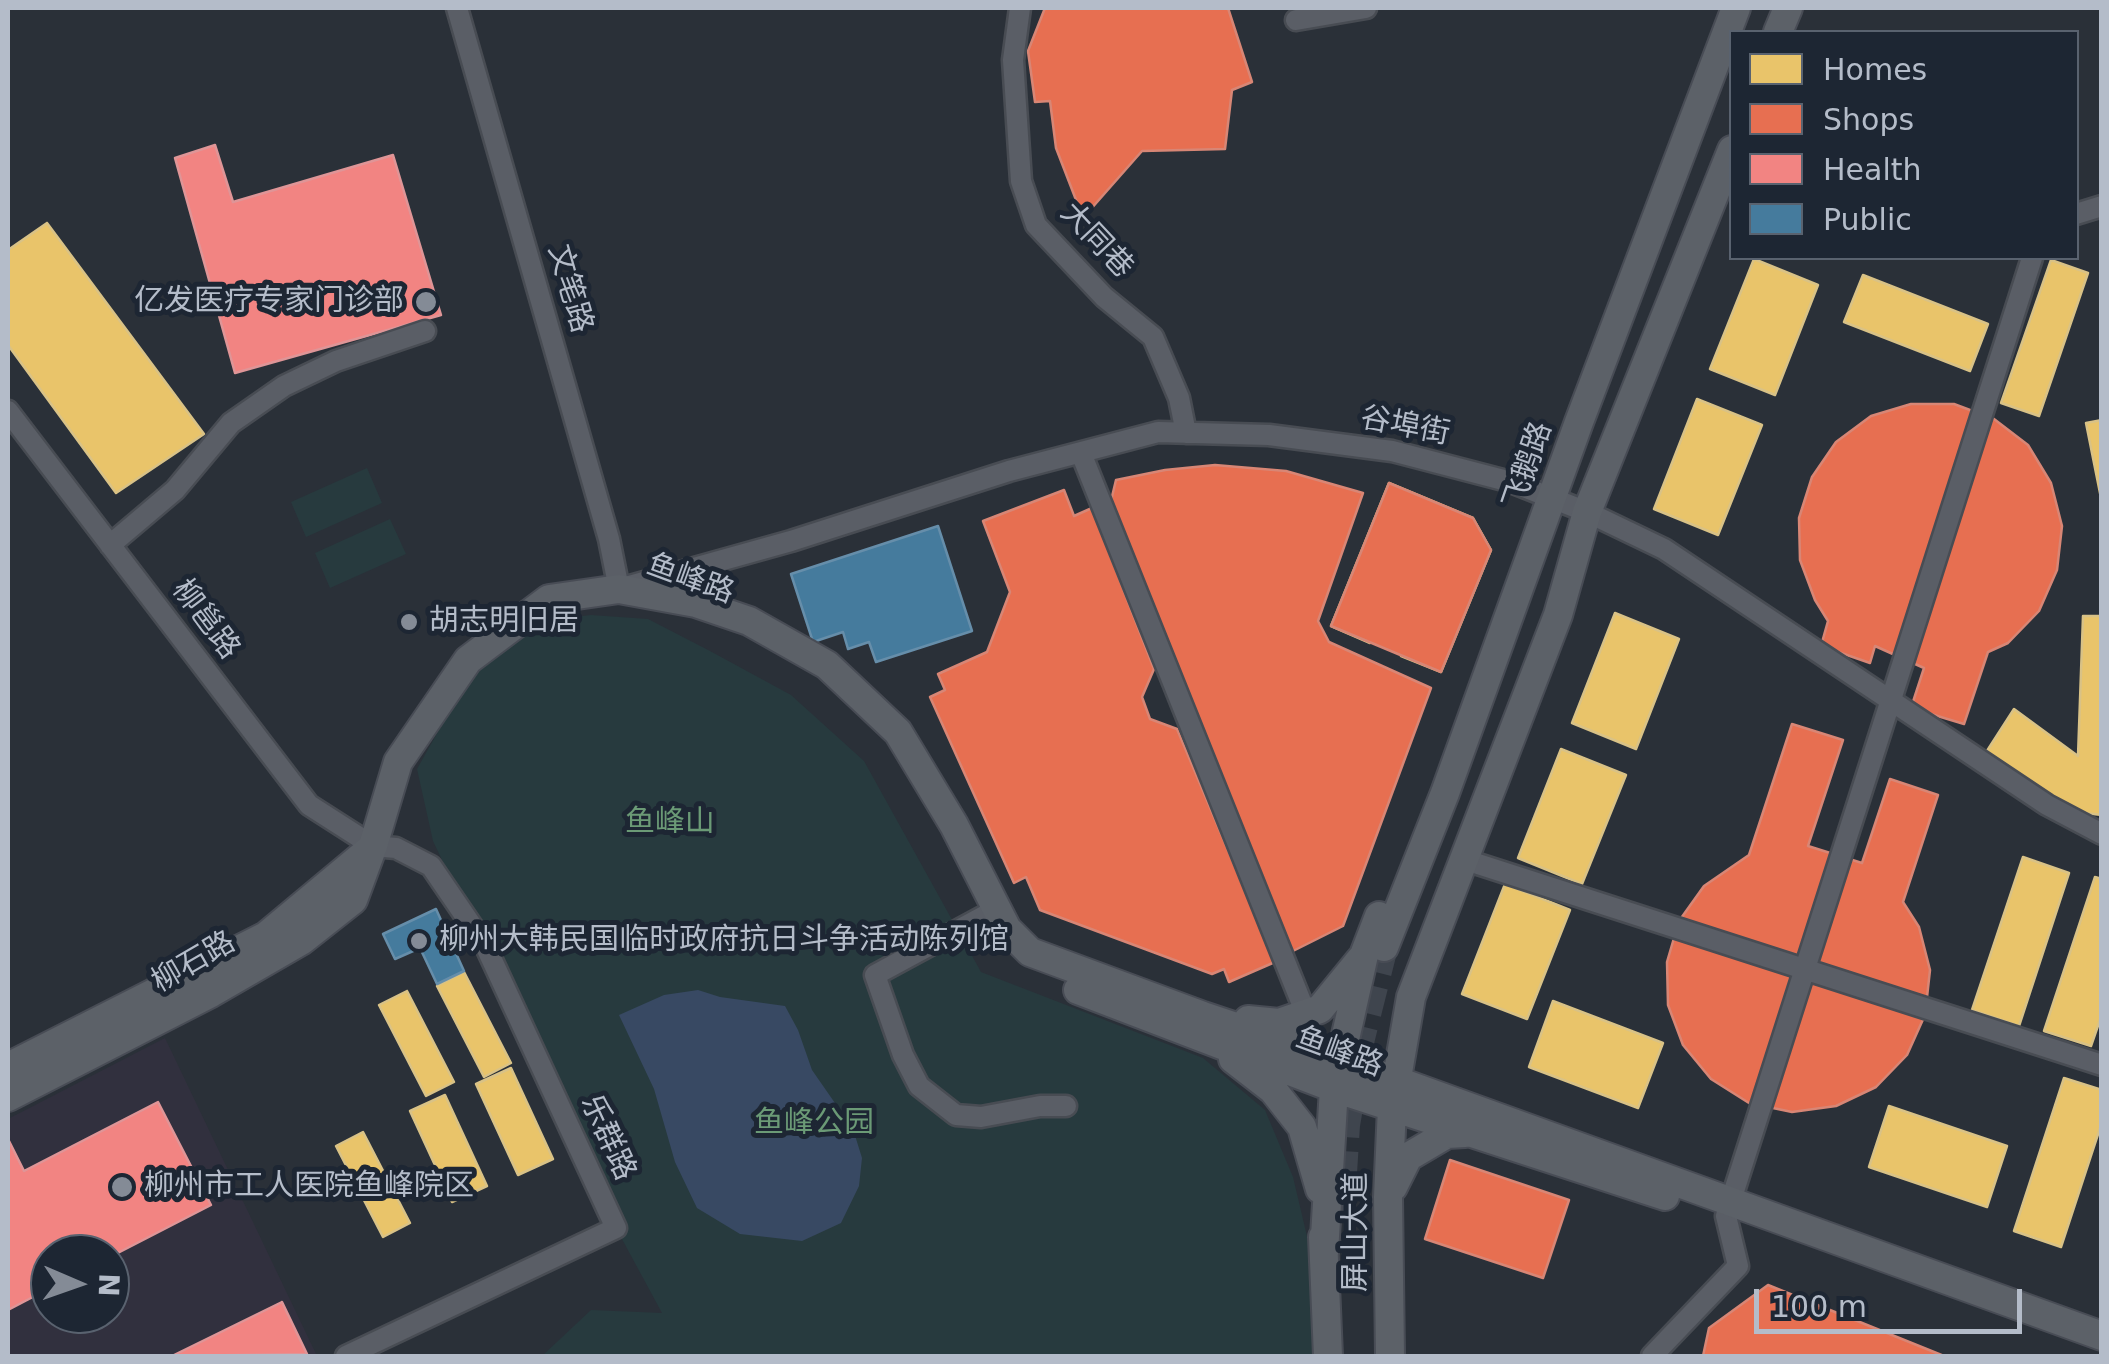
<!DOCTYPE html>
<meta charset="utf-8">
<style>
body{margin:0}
#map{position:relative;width:2109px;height:1364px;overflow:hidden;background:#2a3038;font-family:"DejaVu Sans",sans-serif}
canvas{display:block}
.frame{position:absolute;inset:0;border:10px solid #b4bcc9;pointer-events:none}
.legend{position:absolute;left:1729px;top:30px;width:350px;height:230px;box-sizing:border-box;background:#1d2633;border:2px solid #59626f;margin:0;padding:12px 18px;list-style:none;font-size:30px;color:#b4bcc9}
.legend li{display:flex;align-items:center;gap:20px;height:50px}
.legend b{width:50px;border:2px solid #59626f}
.north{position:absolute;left:30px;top:1234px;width:100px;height:100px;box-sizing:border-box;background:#1d2633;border:2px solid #59626f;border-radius:50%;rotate:92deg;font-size:28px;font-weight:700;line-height:40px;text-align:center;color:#b4bcc9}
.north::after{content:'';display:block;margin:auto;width:35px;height:45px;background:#848b96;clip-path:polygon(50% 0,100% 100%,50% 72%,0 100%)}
.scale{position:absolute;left:1754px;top:1289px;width:268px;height:45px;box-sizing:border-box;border:5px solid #b4bcc9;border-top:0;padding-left:12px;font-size:30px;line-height:35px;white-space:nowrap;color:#b4bcc9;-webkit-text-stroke:8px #1d2633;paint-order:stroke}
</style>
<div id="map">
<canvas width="2109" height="1364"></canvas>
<div class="frame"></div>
<ul class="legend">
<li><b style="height:28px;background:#e9c46a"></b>Homes</li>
<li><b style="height:28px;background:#e76f51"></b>Shops</li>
<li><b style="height:28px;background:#f28482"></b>Health</li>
<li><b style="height:28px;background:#457b9d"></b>Public</li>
</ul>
<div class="north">N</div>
<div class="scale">100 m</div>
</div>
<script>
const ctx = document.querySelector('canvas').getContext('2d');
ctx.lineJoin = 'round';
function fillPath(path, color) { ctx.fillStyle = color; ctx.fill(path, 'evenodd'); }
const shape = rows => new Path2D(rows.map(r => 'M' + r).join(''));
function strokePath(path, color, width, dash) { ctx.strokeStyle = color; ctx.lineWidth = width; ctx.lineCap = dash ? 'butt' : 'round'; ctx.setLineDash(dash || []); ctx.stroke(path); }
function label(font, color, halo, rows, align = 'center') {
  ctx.font = font + ' "DejaVu Sans","Noto Sans SC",sans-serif'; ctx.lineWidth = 10; ctx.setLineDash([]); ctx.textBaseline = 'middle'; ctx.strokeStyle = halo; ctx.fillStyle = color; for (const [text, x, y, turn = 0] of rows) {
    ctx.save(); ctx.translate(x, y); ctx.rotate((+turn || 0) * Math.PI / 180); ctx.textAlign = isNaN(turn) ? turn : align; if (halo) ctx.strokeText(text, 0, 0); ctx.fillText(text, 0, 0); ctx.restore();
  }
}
fillPath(shape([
 [165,1038,317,1356,8,1356,8,1119],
 [50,1254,110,1254,110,1314,50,1314]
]), '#31303e');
fillPath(shape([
 [367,468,382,503,306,537,291,502],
 [390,519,406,554,330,588,315,553],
 [591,615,648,619,710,651,791,695,864,761,981,972,1203,1058,1265,1110,1293,1177,1310,1249,1313,1356,542,1356,591,1310,662,1313,616,1228,433,841,417,769,473,669,542,621]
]), '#273a3e');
fillPath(shape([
 [698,990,720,997,785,1006,798,1030,812,1070,853,1129,862,1158,859,1186,841,1223,802,1241,740,1234,697,1208,675,1162,654,1089,619,1015,664,995]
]), '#384963');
const homes = shape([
 [47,223,204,434,116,493,8,345,8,250,47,223],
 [1754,259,1818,285,1775,395,1710,369,1754,259],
 [2051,260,2088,273,2039,416,2001,403,2051,260],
 [1863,275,1988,324,1970,371,1844,322,1863,275],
 [1697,399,1762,425,1718,535,1654,509,1697,399],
 [2102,420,2102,503,2086,423,2102,420],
 [1389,483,1473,518,1491,550,1441,672,1401,656,1440,560,1409,547,1370,643,1331,626,1389,483],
 [1615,613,1679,639,1636,749,1572,723,1615,613],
 [2083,616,2102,616,2102,815,2075,812,1985,754,2014,709,2078,756,2083,616],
 [1561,749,1626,775,1582,884,1518,858,1561,749],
 [2023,857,2069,873,2019,1026,1972,1010,2023,857],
 [2095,877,2102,879,2102,1014,2091,1046,2044,1031,2095,877],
 [1505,884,1570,910,1527,1019,1462,994,1505,884],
 [464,972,511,1063,484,1077,437,986,464,972],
 [407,991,454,1082,426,1096,379,1005,407,991],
 [1553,1001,1663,1043,1638,1108,1529,1067,1553,1001],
 [511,1068,553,1159,518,1175,476,1084,511,1068],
 [2064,1078,2102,1090,2102,1122,2061,1247,2014,1231,2064,1078],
 [445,1095,487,1186,452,1202,410,1111,445,1095],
 [1889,1106,2007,1146,1987,1207,1869,1167,1889,1106],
 [363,1132,410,1223,383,1237,336,1146,363,1132]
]);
fillPath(homes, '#e9c46a');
strokePath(homes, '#d9c286', 2.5);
const shops = shape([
 [1045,8,1228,8,1252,82,1232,90,1225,149,1142,151,1083,218,1056,148,1050,101,1035,102,1028,51,1045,8],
 [1911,404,1954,404,1994,419,2028,445,2051,483,2062,526,2057,570,2039,611,2008,643,1988,652,1964,724,1911,708,1924,668,1875,646,1870,663,1821,646,1828,621,1815,600,1800,560,1799,518,1812,477,1836,442,1871,416,1911,404],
 [1215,465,1286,471,1363,493,1318,621,1329,642,1431,688,1343,926,1291,952,1110,505,1116,480,1165,470,1215,465],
 [1389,483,1473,518,1491,550,1441,672,1331,626,1389,483],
 [1064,490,1074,516,1092,508,1154,669,1142,697,1150,719,1177,729,1275,962,1229,982,1224,969,1212,974,1040,910,1026,877,1014,883,930,697,945,690,938,674,987,652,1010,592,983,521,1064,490],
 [1792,724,1843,740,1808,846,1862,863,1890,779,1938,795,1903,902,1919,927,1930,970,1925,1015,1907,1055,1876,1087,1836,1106,1792,1112,1749,1103,1711,1079,1683,1045,1668,1005,1667,962,1679,921,1704,886,1749,855,1792,724],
 [1450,1160,1569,1200,1543,1278,1425,1239,1450,1160],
 [1768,1285,1944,1356,1703,1356,1709,1328,1768,1285]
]);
fillPath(shops, '#e76f51');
strokePath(shops, '#d88675', 2.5);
const health = shape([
 [215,145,233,202,393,155,441,315,235,373,175,158,215,145],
 [158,1102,211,1205,110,1257,110,1254,50,1254,50,1288,8,1310,8,1139,24,1171,158,1102],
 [282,1302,307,1354,172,1356,282,1302]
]);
fillPath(health, '#f28482');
strokePath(health, '#df9597', 2.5);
const public = shape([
 [938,526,972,631,876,662,869,642,848,649,843,632,813,642,791,574,938,526],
 [436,909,464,971,437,984,420,948,395,959,383,934,436,909]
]);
fillPath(public, '#457b9d');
strokePath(public, '#668eaa', 2.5);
strokePath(shape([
 [1340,1221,1346,1125,1361,1038,1384,947]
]), '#3f454e', 28, [28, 14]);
const minor = shape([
 [457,8,609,539,619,589,791,541,1009,471,1158,432,1269,435,1392,451,1511,482,1587,512,1664,549,2047,805,2102,834],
 [1020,8,1013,60,1021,181,1036,225,1104,297,1153,337,1179,398,1186,433],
 [1296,20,1366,8],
 [2076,214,2102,206],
 [8,411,309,805,373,846,396,848,431,866,485,945,616,1228,346,1356],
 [1081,453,1306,1014],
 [110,545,175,490,231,423,284,386,336,361,425,331],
 [1478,864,2102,1065],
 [997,909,875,975,903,1055,919,1086,956,1115,981,1117,1040,1106,1066,1106],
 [1652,1356,1738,1266,1726,1216,2032,258]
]);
const major = shape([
 [1778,32,1788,8],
 [1384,947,1445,793,1579,422,1736,8],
 [1078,990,1334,1088,1665,1196],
 [1248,1020,1279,1023,1320,1009,1360,960],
 [1233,1059,1273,1090,1302,1127,1320,1189],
 [8,1067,266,936,368,851],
 [8,1097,211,993,301,941,353,900,373,846,398,762,468,660,549,599,619,589,696,603,749,621,827,665,898,732,954,825,1007,929,1030,952,1203,1016,1397,1081,2102,1336],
 [1393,1187,1408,1157,1447,1134,1465,1133],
 [1323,1237,1328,1356],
 [1324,1253,1334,1088,1364,955,1379,916],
 [1390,1356,1388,1197,1392,1107,1411,997,1558,615,1587,512,1732,150]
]);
strokePath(minor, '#484c53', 25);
strokePath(major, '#484c55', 32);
strokePath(minor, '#5a5e66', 20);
strokePath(major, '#5c6168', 28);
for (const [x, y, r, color] of [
 [426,302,12,"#848b96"],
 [409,622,10,"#848b96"],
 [419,941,10,"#848b96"],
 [122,1187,12,"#848b96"]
]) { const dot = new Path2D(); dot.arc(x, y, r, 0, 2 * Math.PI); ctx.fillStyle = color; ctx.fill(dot); strokePath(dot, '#1d2633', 4); }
label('30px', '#b4bcc9', '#1d2633', [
 ["大同巷",1096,241,47],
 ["文笔路",569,289,74],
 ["谷埠街",1405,427,11],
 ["飞鹅路",1529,466,-71],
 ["鱼峰路",690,580,20],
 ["柳邕路",205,620,53],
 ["柳石路",194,963,-30],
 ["鱼峰路",1339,1053,20],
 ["乐群路",607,1138,65],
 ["屏山大道",1357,1232,-90]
]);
label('30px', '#b4bcc9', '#1d2633', [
 ["亿发医疗专家门诊部",404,302,"right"],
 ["胡志明旧居",429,622],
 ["柳州大韩民国临时政府抗日斗争活动陈列馆",439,941],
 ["柳州市工人医院鱼峰院区",144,1187]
], 'left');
label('30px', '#6b9a76', '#1d2633', [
 ["鱼峰山",670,823],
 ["鱼峰公园",814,1124]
]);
</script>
